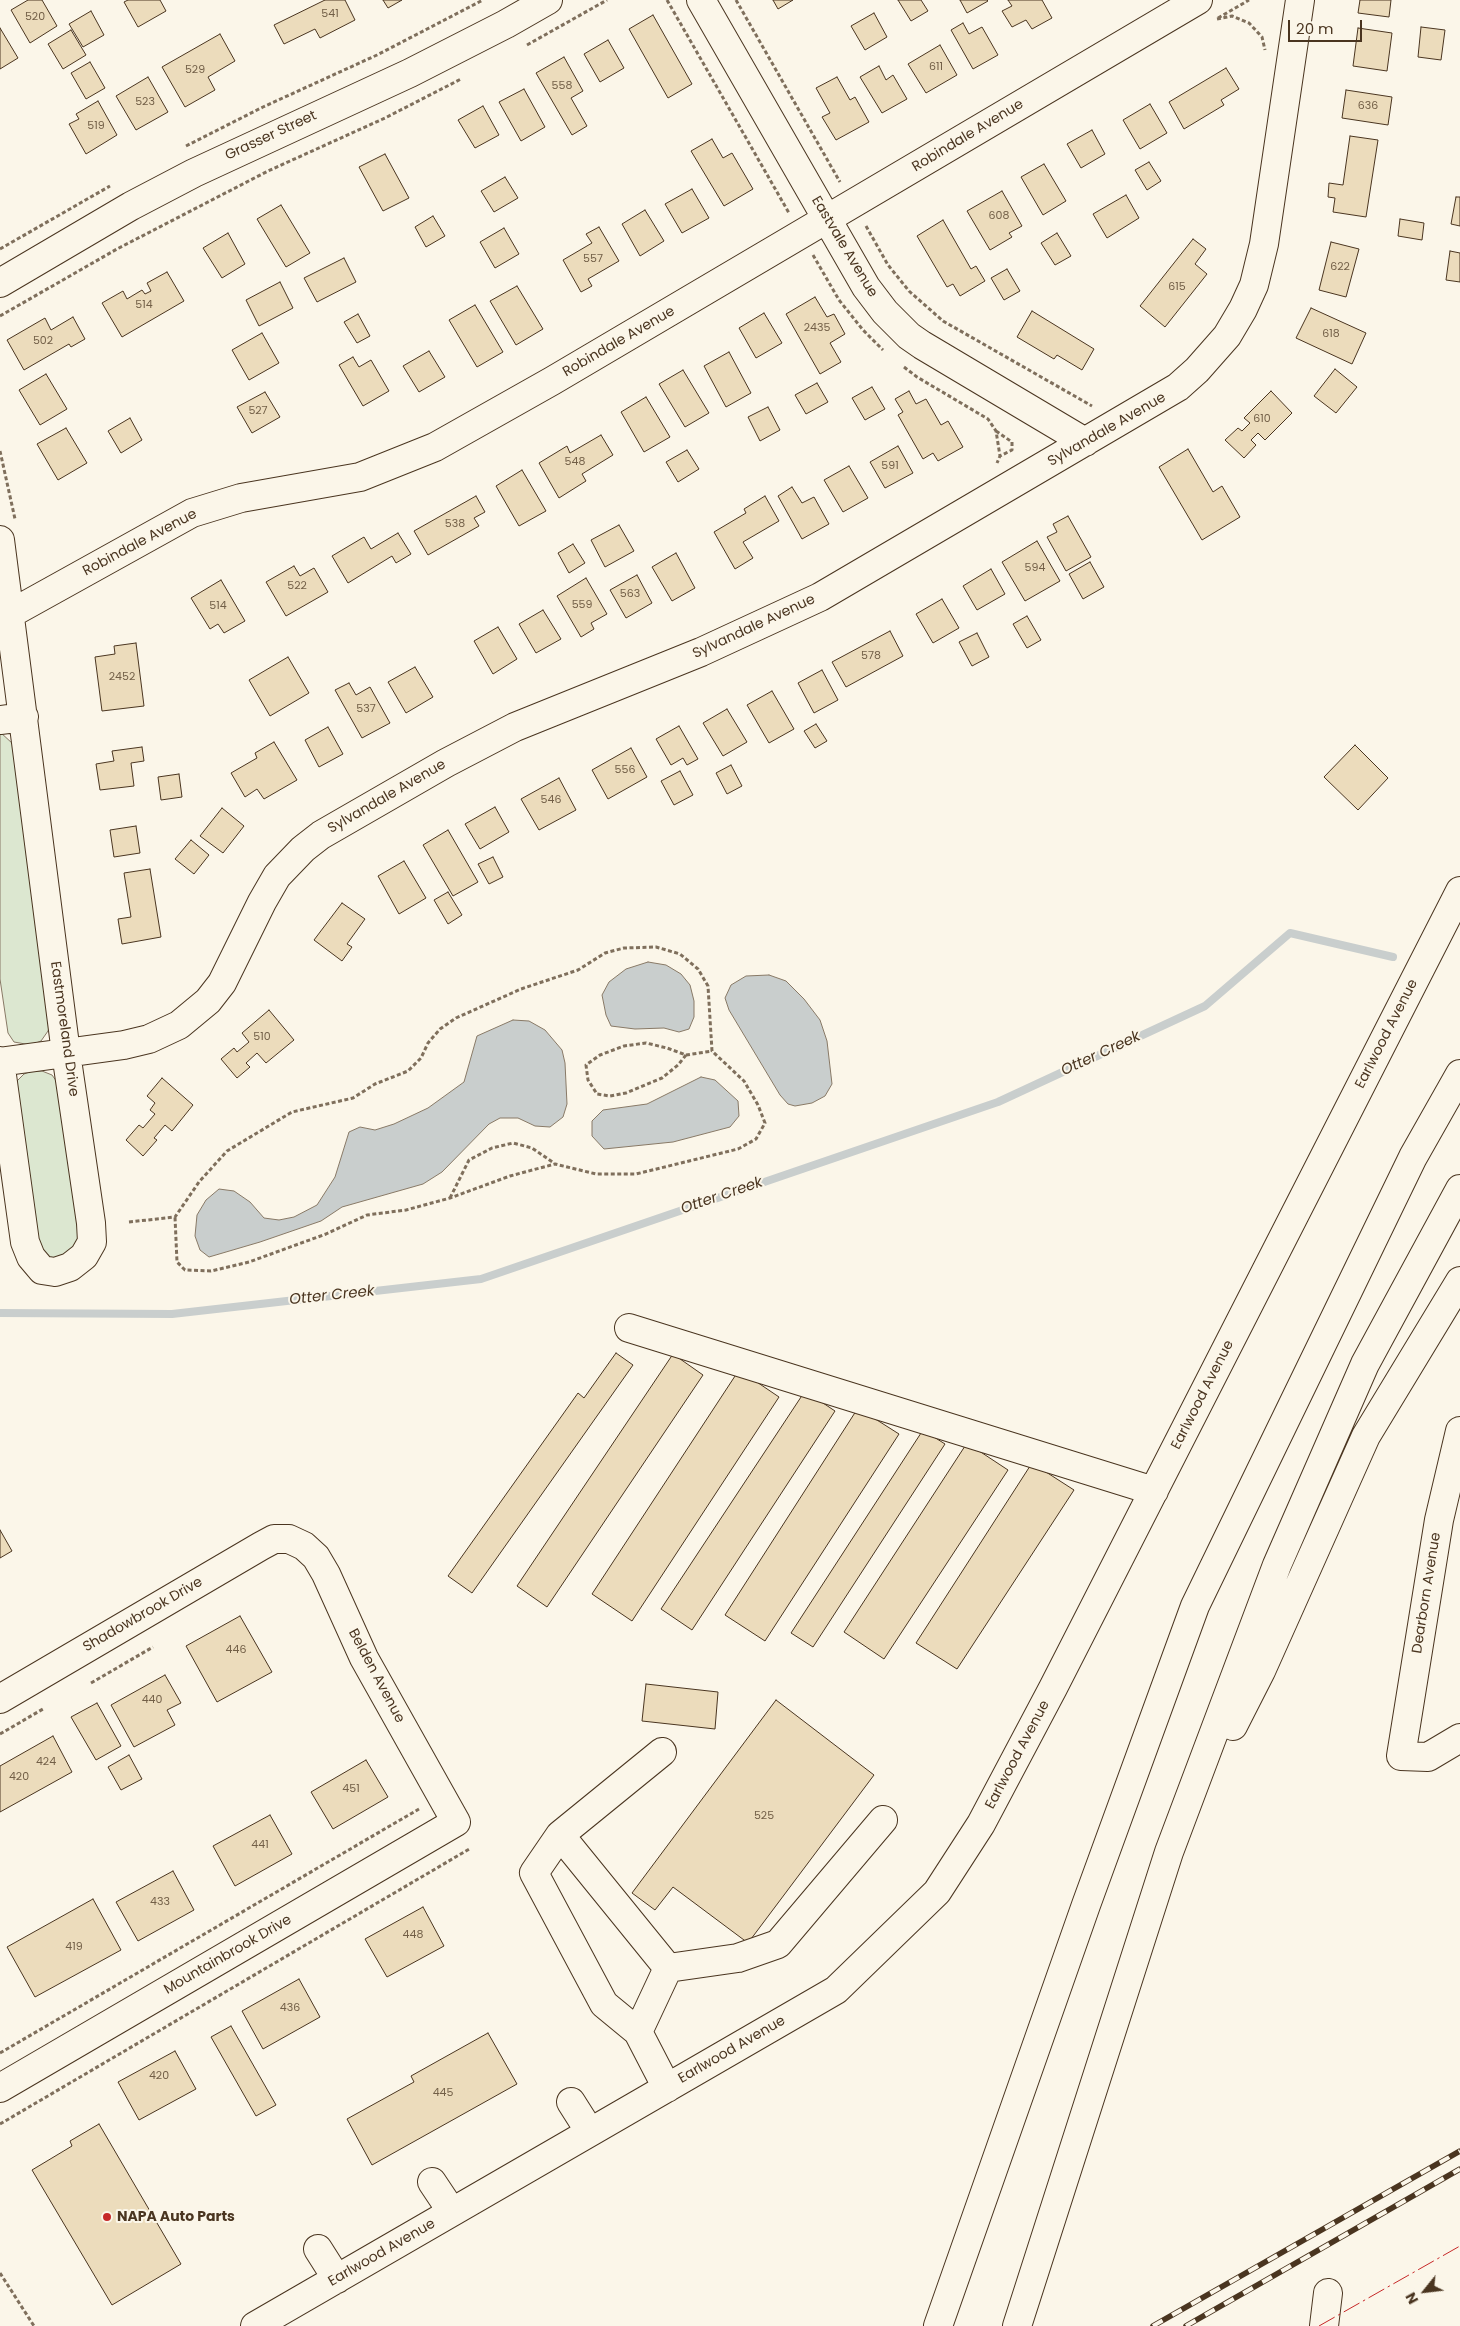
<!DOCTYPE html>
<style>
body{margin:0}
#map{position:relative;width:1460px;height:2326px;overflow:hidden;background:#fbf6e9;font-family:Poppins,sans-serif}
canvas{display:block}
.north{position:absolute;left:1400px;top:2266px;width:50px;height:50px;-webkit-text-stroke:4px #fbf6e9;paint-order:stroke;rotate:241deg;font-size:14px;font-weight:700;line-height:20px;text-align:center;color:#4a3520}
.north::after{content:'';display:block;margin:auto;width:18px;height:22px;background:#4a3520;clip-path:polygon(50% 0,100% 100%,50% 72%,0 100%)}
.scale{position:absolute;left:1288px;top:20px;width:74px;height:22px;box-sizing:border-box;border:2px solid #4a3520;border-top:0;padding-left:6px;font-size:15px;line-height:18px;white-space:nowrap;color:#4a3520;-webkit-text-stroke:4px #fbf6e9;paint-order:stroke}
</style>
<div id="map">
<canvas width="1460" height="2326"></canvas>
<div class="north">N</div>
<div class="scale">20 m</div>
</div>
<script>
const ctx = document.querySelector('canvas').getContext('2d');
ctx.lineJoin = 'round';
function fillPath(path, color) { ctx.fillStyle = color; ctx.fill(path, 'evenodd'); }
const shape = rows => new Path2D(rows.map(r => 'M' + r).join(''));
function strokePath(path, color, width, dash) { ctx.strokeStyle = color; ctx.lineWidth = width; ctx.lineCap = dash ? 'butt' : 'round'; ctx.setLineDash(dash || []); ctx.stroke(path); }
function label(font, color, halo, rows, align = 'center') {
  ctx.font = font + ' Poppins,sans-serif'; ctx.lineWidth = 4; ctx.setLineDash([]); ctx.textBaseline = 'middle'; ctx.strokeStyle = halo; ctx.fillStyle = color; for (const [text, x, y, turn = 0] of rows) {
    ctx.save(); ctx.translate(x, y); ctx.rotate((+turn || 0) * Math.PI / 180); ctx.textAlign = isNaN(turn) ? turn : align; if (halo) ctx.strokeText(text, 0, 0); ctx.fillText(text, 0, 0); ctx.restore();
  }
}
const green = shape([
 [0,732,13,744,51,1021,48,1031,41,1041,31,1045,14,1042,8,1033,0,979,0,732],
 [32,1071,42,1071,52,1075,57,1082,60,1094,79,1239,62,1264,37,1253,15,1089,17,1081,24,1074,32,1071]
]);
fillPath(green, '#dce7d0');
strokePath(green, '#887966', 1);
const water = shape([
 [648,962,666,965,681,974,690,985,694,1001,694,1017,689,1029,679,1032,664,1028,635,1029,611,1026,606,1015,602,995,609,982,626,969,648,962],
 [769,975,786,981,804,999,820,1020,827,1041,832,1084,825,1096,812,1103,795,1106,788,1104,780,1095,729,1010,725,998,731,985,746,976,769,975],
 [513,1020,529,1021,545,1030,562,1050,565,1063,567,1104,563,1117,550,1127,535,1126,518,1118,500,1118,489,1124,442,1172,423,1184,342,1207,321,1221,260,1242,209,1257,200,1250,195,1236,197,1215,206,1200,219,1189,234,1191,250,1202,264,1218,279,1220,294,1217,317,1205,335,1177,349,1132,360,1127,375,1130,394,1124,428,1108,464,1082,477,1036,513,1020],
 [701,1077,715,1080,738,1101,739,1116,730,1127,673,1142,604,1149,592,1136,592,1121,603,1110,647,1104,701,1077]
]);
fillPath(water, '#c9cecd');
strokePath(water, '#887966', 1);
strokePath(shape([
 [0,1313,172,1314,481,1279,998,1102,1205,1006,1290,933,1393,957]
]), '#c9cecd', 8);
const building = shape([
 [28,0,42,0,57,26,30,43,11,10,28,0],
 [128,0,160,0,166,11,138,27,124,2,128,0],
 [325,0,345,0,355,20,320,38,315,29,284,44,274,25,325,0],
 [383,0,402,0,388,8,383,0],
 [773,0,793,0,778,9,773,0],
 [898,0,921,0,928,11,911,21,898,0],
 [960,0,987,0,988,1,967,13,960,0],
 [1008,0,1042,0,1052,18,1032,29,1026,20,1012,27,1002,11,1012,6,1008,0],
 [1360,0,1391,0,1389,17,1358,13,1360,0],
 [91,11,104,35,83,47,69,24,91,11],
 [874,13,887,37,865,50,851,26,874,13],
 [653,15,692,84,668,98,629,29,653,15],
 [963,23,969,34,982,27,998,55,973,69,951,30,963,23],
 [1421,27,1445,30,1441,60,1418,57,1421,27],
 [0,28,18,58,0,69,0,28],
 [1358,28,1392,33,1387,71,1353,66,1358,28],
 [71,30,86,55,63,69,48,44,71,30],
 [220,34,235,61,208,77,215,90,185,107,162,67,220,34],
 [608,40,624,68,600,82,584,54,608,40],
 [940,45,957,75,926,93,908,64,940,45],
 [564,57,583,91,571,98,587,126,572,135,536,73,564,57],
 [90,62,105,88,86,99,71,73,90,62],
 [879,66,886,80,893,75,907,99,882,113,860,77,879,66],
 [1226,68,1239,89,1221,100,1224,105,1184,129,1169,102,1226,68],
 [148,77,168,112,136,130,116,96,148,77],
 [837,77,850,100,855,97,869,122,836,140,822,117,830,113,816,88,837,77],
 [524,89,545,127,521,141,499,102,524,89],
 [1346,90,1392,97,1388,125,1342,118,1346,90],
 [98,101,117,135,86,154,69,124,79,119,76,114,98,101],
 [1150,104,1167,133,1140,149,1123,120,1150,104],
 [483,106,499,135,475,148,458,120,483,106],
 [1092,130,1105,154,1081,168,1067,144,1092,130],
 [1350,136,1378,140,1366,217,1333,212,1335,198,1328,197,1329,183,1343,185,1350,136],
 [712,139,723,158,732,153,753,189,724,206,691,151,712,139],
 [385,154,409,198,383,211,359,167,385,154],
 [1149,162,1161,181,1147,190,1135,170,1149,162],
 [1044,164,1066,201,1043,215,1021,177,1044,164],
 [505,177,518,198,494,212,481,191,505,177],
 [692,189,709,218,682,233,665,204,692,189],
 [1002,191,1022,226,1009,233,1012,237,990,250,967,211,1002,191],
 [1126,195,1139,218,1107,238,1093,214,1126,195],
 [1456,197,1460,197,1460,226,1451,224,1456,197],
 [281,205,310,253,286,267,257,219,281,205],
 [645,210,664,241,640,256,622,224,645,210],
 [433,216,445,236,426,247,415,227,433,216],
 [1400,219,1424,223,1422,240,1398,236,1400,219],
 [943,220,971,269,976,266,985,281,960,296,953,284,947,287,917,236,943,220],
 [599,227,619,261,588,279,592,286,581,292,563,260,592,243,586,234,599,227],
 [504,228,519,254,495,268,480,242,504,228],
 [228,233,245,264,222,278,203,248,228,233],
 [1057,233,1071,256,1055,265,1041,243,1057,233],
 [1193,239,1206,249,1195,264,1207,274,1165,327,1140,306,1193,239],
 [1331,242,1359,249,1346,297,1319,290,1331,242],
 [1450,251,1460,253,1460,282,1446,280,1450,251],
 [344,258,356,282,317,302,304,278,344,258],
 [1007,269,1020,291,1004,300,991,278,1007,269],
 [167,272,184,301,122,337,102,303,123,291,127,299,142,290,145,294,151,291,147,283,167,272],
 [280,282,293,308,259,326,246,300,280,282],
 [517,286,543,329,516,345,490,301,517,286],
 [815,297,827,317,834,314,845,334,830,343,841,362,820,374,786,314,815,297],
 [475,305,503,352,477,367,449,320,475,305],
 [1311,308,1366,333,1352,364,1296,338,1311,308],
 [1032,311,1094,349,1082,370,1057,355,1054,359,1017,337,1032,311],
 [764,313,782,343,756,358,739,328,764,313],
 [358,314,370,336,357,343,344,322,358,314],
 [73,317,85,339,71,347,69,344,24,370,7,340,45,318,51,330,73,317],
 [262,333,279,363,249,380,232,350,262,333],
 [429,351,445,377,419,392,403,366,429,351],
 [729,352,751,393,726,407,704,366,729,352],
 [353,357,359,367,371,360,389,391,363,406,339,365,353,357],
 [1335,369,1357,387,1336,413,1314,396,1335,369],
 [683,370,709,413,685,427,659,384,683,370],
 [46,374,67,409,40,425,19,390,46,374],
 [817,383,828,402,806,414,795,395,817,383],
 [872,387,885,409,865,420,852,398,872,387],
 [909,391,916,404,926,399,941,425,948,421,963,447,938,461,933,453,923,459,898,415,903,412,895,399,909,391],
 [1271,391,1292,413,1265,440,1258,433,1251,440,1256,445,1244,458,1225,440,1238,428,1242,431,1250,423,1244,418,1271,391],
 [265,392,280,417,252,433,237,407,265,392],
 [646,397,670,437,644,452,621,412,646,397],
 [768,407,780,430,760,441,748,417,768,407],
 [130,418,142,440,121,453,108,431,130,418],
 [66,428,87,463,58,480,37,444,66,428],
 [601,435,613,455,582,474,586,481,559,498,539,463,567,446,570,453,601,435],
 [898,446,913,473,885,488,870,462,898,446],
 [1188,449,1213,492,1222,486,1240,517,1202,540,1159,467,1188,449],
 [687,450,699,469,678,482,666,462,687,450],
 [849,466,868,498,843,512,824,480,849,466],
 [522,470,546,511,519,526,496,486,522,470],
 [792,487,802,503,814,497,829,524,802,539,778,496,792,487],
 [476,496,485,512,474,518,479,526,428,555,414,531,476,496],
 [765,496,779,521,743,542,753,558,735,569,714,532,746,513,744,509,765,496],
 [1068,516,1091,557,1066,571,1047,537,1057,532,1053,524,1068,516],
 [619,525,634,551,605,567,591,540,619,525],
 [398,533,411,554,396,563,392,556,348,583,332,556,364,537,371,549,398,533],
 [1037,541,1060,581,1025,601,1002,562,1037,541],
 [573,544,585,563,569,573,558,553,573,544],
 [676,553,695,588,672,601,652,567,676,553],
 [1090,562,1104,587,1083,599,1069,574,1090,562],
 [294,566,300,576,314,568,328,592,286,616,266,582,294,566],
 [991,569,1005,594,977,610,963,586,991,569],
 [637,575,652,603,626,618,610,590,637,575],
 [586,578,607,614,591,623,594,629,581,637,557,596,586,578],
 [221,580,245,621,224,633,218,624,210,629,191,598,221,580],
 [942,599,959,628,933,643,916,614,942,599],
 [543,610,561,639,536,653,519,624,543,610],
 [1027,616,1041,640,1027,648,1013,624,1027,616],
 [498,627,517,659,493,674,474,641,498,627],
 [890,631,903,656,846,687,832,662,890,631],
 [977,633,989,657,972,666,959,642,977,633],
 [136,643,144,706,102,711,95,657,115,654,114,646,136,643],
 [288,657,309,693,270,716,249,680,288,657],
 [415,667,433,697,406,713,388,682,415,667],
 [822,670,838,700,814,713,798,683,822,670],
 [349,683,356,695,370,687,390,723,362,738,335,690,349,683],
 [772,691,794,729,769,743,747,705,772,691],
 [727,709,747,742,723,756,703,723,727,709],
 [816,724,827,741,815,748,804,731,816,724],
 [679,726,698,759,687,765,683,758,671,765,656,739,679,726],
 [328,727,343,754,319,767,305,740,328,727],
 [274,742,297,780,264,799,257,789,245,797,231,773,257,758,255,753,274,742],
 [1355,745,1388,778,1358,810,1324,777,1355,745],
 [142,747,144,761,131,763,134,786,100,790,96,764,114,761,112,751,142,747],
 [631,748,647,777,608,799,592,770,631,748],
 [731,765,742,786,727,794,716,773,731,765],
 [680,771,693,795,674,805,661,781,680,771],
 [179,774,182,797,161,800,158,777,179,774],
 [559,778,576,810,539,830,521,799,559,778],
 [495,807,509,832,480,849,465,824,495,807],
 [222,808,244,826,223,853,200,836,222,808],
 [136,826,140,853,114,857,110,830,136,826],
 [448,830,478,882,453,896,423,845,448,830],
 [191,840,209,855,194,874,175,859,191,840],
 [493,857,503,877,489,884,478,864,493,857],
 [404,861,426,898,399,914,378,876,404,861],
 [150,869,161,937,122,944,118,919,131,917,124,873,150,869],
 [448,892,462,915,448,924,434,900,448,892],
 [342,903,365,919,347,944,352,947,342,961,314,940,342,903],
 [269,1010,294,1040,266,1063,257,1053,246,1063,250,1067,237,1078,221,1059,234,1048,237,1052,249,1042,242,1033,269,1010],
 [162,1078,193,1105,172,1131,165,1125,154,1138,157,1140,143,1156,126,1140,139,1125,143,1128,155,1114,150,1110,155,1103,147,1096,162,1078],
 [616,1353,633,1365,472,1593,448,1576,578,1393,584,1398,616,1353],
 [673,1354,703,1375,547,1607,517,1586,673,1354],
 [739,1370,779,1397,632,1621,592,1594,739,1370],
 [805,1391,835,1411,692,1630,661,1609,805,1391],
 [858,1408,899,1434,765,1641,725,1615,858,1408],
 [923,1430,945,1444,813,1647,791,1633,923,1430],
 [967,1443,1008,1470,884,1659,844,1632,967,1443],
 [1032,1463,1074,1490,957,1669,916,1643,1032,1463],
 [0,1530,12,1551,0,1558,0,1530],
 [240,1616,272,1672,217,1702,186,1646,240,1616],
 [165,1675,181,1703,167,1710,175,1725,134,1747,111,1705,165,1675],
 [646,1684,718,1692,715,1729,642,1721,646,1684],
 [776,1700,874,1775,748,1943,673,1887,655,1910,632,1893,776,1700],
 [97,1703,121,1746,96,1760,71,1717,97,1703],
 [53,1736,72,1772,0,1812,0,1766,53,1736],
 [129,1755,142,1779,121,1790,108,1767,129,1755],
 [366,1760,388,1797,333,1829,311,1792,366,1760],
 [270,1815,292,1854,235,1886,213,1846,270,1815],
 [173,1871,194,1910,138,1941,116,1902,173,1871],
 [93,1899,121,1950,35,1997,7,1947,93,1899],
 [423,1907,444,1946,387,1977,365,1939,423,1907],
 [299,1979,320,2017,263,2049,242,2011,299,1979],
 [231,2026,276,2105,256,2116,211,2037,231,2026],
 [488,2033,517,2084,372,2165,347,2119,414,2082,411,2076,488,2033],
 [175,2051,196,2089,139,2120,118,2082,175,2051],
 [99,2124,181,2264,112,2305,32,2170,72,2146,70,2141,99,2124]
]);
fillPath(building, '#ecdcbc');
strokePath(building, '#4a3520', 1);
const minor = shape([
 [701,0,866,287,885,312,909,336,922,345,1085,442],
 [0,283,131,206,194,173,410,73,506,24,548,0],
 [0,540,66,1053,91,1223,92,1242,84,1256,70,1267,55,1272,42,1270,31,1257,25,1242,0,1061],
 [10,614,192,513,241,498,360,477,435,447,552,381,1198,0],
 [0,720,24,717],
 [0,1062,124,1045,149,1039,179,1025,208,1001,222,983,262,902,277,876,303,849,321,835,446,763,515,727,701,652,820,597,1178,387,1197,370,1227,336,1243,309,1254,285,1264,244,1300,0],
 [629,1328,1154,1491],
 [1460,1431,1439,1520,1401,1756,1428,1757,1460,1738],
 [0,1699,261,1546,274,1539,289,1539,304,1546,316,1557,326,1574,364,1658,456,1822,0,2088],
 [662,1752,560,1835,534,1873,604,2004,638,2032,667,2088],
 [560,1835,668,1968],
 [638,2032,668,1968,738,1958,778,1944,883,1820],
 [571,2102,590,2132],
 [432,2182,452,2212],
 [318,2249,337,2279],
 [255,2326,836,1990,937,1892,981,1824,1053,1688,1460,891],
 [1324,2326,1328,2293]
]);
const highway = shape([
 [1233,1726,1261,1671,1366,1436,1460,1281],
 [938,2326,1086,1905,1195,1606,1413,1157,1460,1074],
 [1017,2326,1169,1852,1277,1565,1365,1364,1460,1189]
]);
strokePath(minor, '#4a3520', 30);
strokePath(highway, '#4a3520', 30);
strokePath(shape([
 [667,0,789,213],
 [736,0,840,182],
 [1218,18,1249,0],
 [1217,19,1232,16,1249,23,1262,37,1265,50],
 [527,45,607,0],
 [186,146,263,107,377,55,483,0],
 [866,226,888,265,909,291,943,321,1092,406],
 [0,249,110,186],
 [813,255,839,300,863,330,883,350],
 [0,316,117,249,268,171,385,118,461,79],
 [904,367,917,377,988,419,996,431,1000,456],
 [996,431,1012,442,1012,450,1000,456,997,463],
 [0,451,15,519],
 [686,1055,678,1065,662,1078,626,1093,610,1096,597,1094,588,1080,586,1065,600,1055,624,1046,646,1043,667,1048,686,1055,712,1051],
 [450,1198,469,1160,492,1148,513,1143,532,1148,554,1163],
 [129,1222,175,1217,199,1182,227,1151,292,1112,353,1098,375,1084,408,1071,421,1058,428,1043,440,1029,456,1018,521,989,578,970,605,953,624,948,656,947,680,954,698,969,708,986,712,1051,744,1081,758,1105,765,1123,756,1139,738,1149,636,1174,596,1174,555,1164,510,1176,450,1198,406,1210,367,1215,326,1234,249,1262,211,1271,185,1270,177,1262,175,1217],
 [91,1683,153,1647],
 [0,1734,43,1709],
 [0,2053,419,1809],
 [0,2124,471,1848],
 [0,2273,34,2326]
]), '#7f6f5c', 3, [4, 2.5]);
strokePath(minor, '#fbf6e9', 28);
strokePath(highway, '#fbf6e9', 28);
const rail = shape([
 [1153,2326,1460,2151],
 [1186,2326,1460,2169]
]);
strokePath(rail, '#4a3520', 5.5);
strokePath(rail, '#fbf6e9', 4, [11]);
strokePath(shape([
 [1319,2326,1460,2246]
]), '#c62828', 1, [18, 4, 2.5, 4]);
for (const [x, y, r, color] of [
 [107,2217,5,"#c62828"]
]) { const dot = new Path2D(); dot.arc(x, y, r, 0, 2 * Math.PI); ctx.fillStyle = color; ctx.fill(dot); strokePath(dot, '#fbf6e9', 2); }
label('11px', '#725f47', null, [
 ["541",330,14],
 ["520",35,17],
 ["611",936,67],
 ["529",195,70],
 ["558",562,86],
 ["523",145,102],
 ["636",1368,106],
 ["519",96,126],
 ["608",999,216],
 ["557",593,259],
 ["622",1340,267],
 ["615",1177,287],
 ["514",144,305],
 ["2435",817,328],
 ["618",1331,334],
 ["502",43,341],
 ["527",258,411],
 ["610",1262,419],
 ["548",575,462],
 ["591",890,466],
 ["538",455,524],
 ["594",1035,568],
 ["522",297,586],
 ["563",630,594],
 ["559",582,605],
 ["514",218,606],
 ["578",871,656],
 ["2452",122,677],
 ["537",366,709],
 ["556",625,770],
 ["546",551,800],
 ["510",262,1037],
 ["446",236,1650],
 ["440",152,1700],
 ["424",46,1762],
 ["420",19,1777],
 ["451",351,1789],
 ["525",764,1816],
 ["441",260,1845],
 ["433",160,1902],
 ["448",413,1935],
 ["419",74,1947],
 ["436",290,2008],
 ["420",159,2076],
 ["445",443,2093]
]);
label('14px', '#4a3520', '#fbf6e9', [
 ["Grasser Street",271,136,-25],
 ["Robindale Avenue",968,136,-31],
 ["Eastvale Avenue",844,247,59],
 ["Robindale Avenue",619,342,-30],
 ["Sylvandale Avenue",1107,430,-30],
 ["Robindale Avenue",140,543,-28],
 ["Sylvandale Avenue",754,627,-25],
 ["Sylvandale Avenue",387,797,-30],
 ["Eastmoreland Drive",64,1029,82],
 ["Earlwood Avenue",1387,1034,-63],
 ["Earlwood Avenue",1203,1395,-63],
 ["Dearborn Avenue",1427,1593,-81],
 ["Shadowbrook Drive",143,1615,-30],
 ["Belden Avenue",376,1676,62],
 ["Earlwood Avenue",1018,1755,-62],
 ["Mountainbrook Drive",228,1955,-30],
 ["Earlwood Avenue",732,2050,-30],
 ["Earlwood Avenue",382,2253,-30]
]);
label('bold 14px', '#4a3520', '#fbf6e9', [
 ["NAPA Auto Parts",117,2217]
], 'left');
label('italic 15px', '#4a3520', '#fbf6e9', [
 ["Otter Creek",1101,1054,-25],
 ["Otter Creek",722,1196,-19],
 ["Otter Creek",332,1296,-6]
]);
</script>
